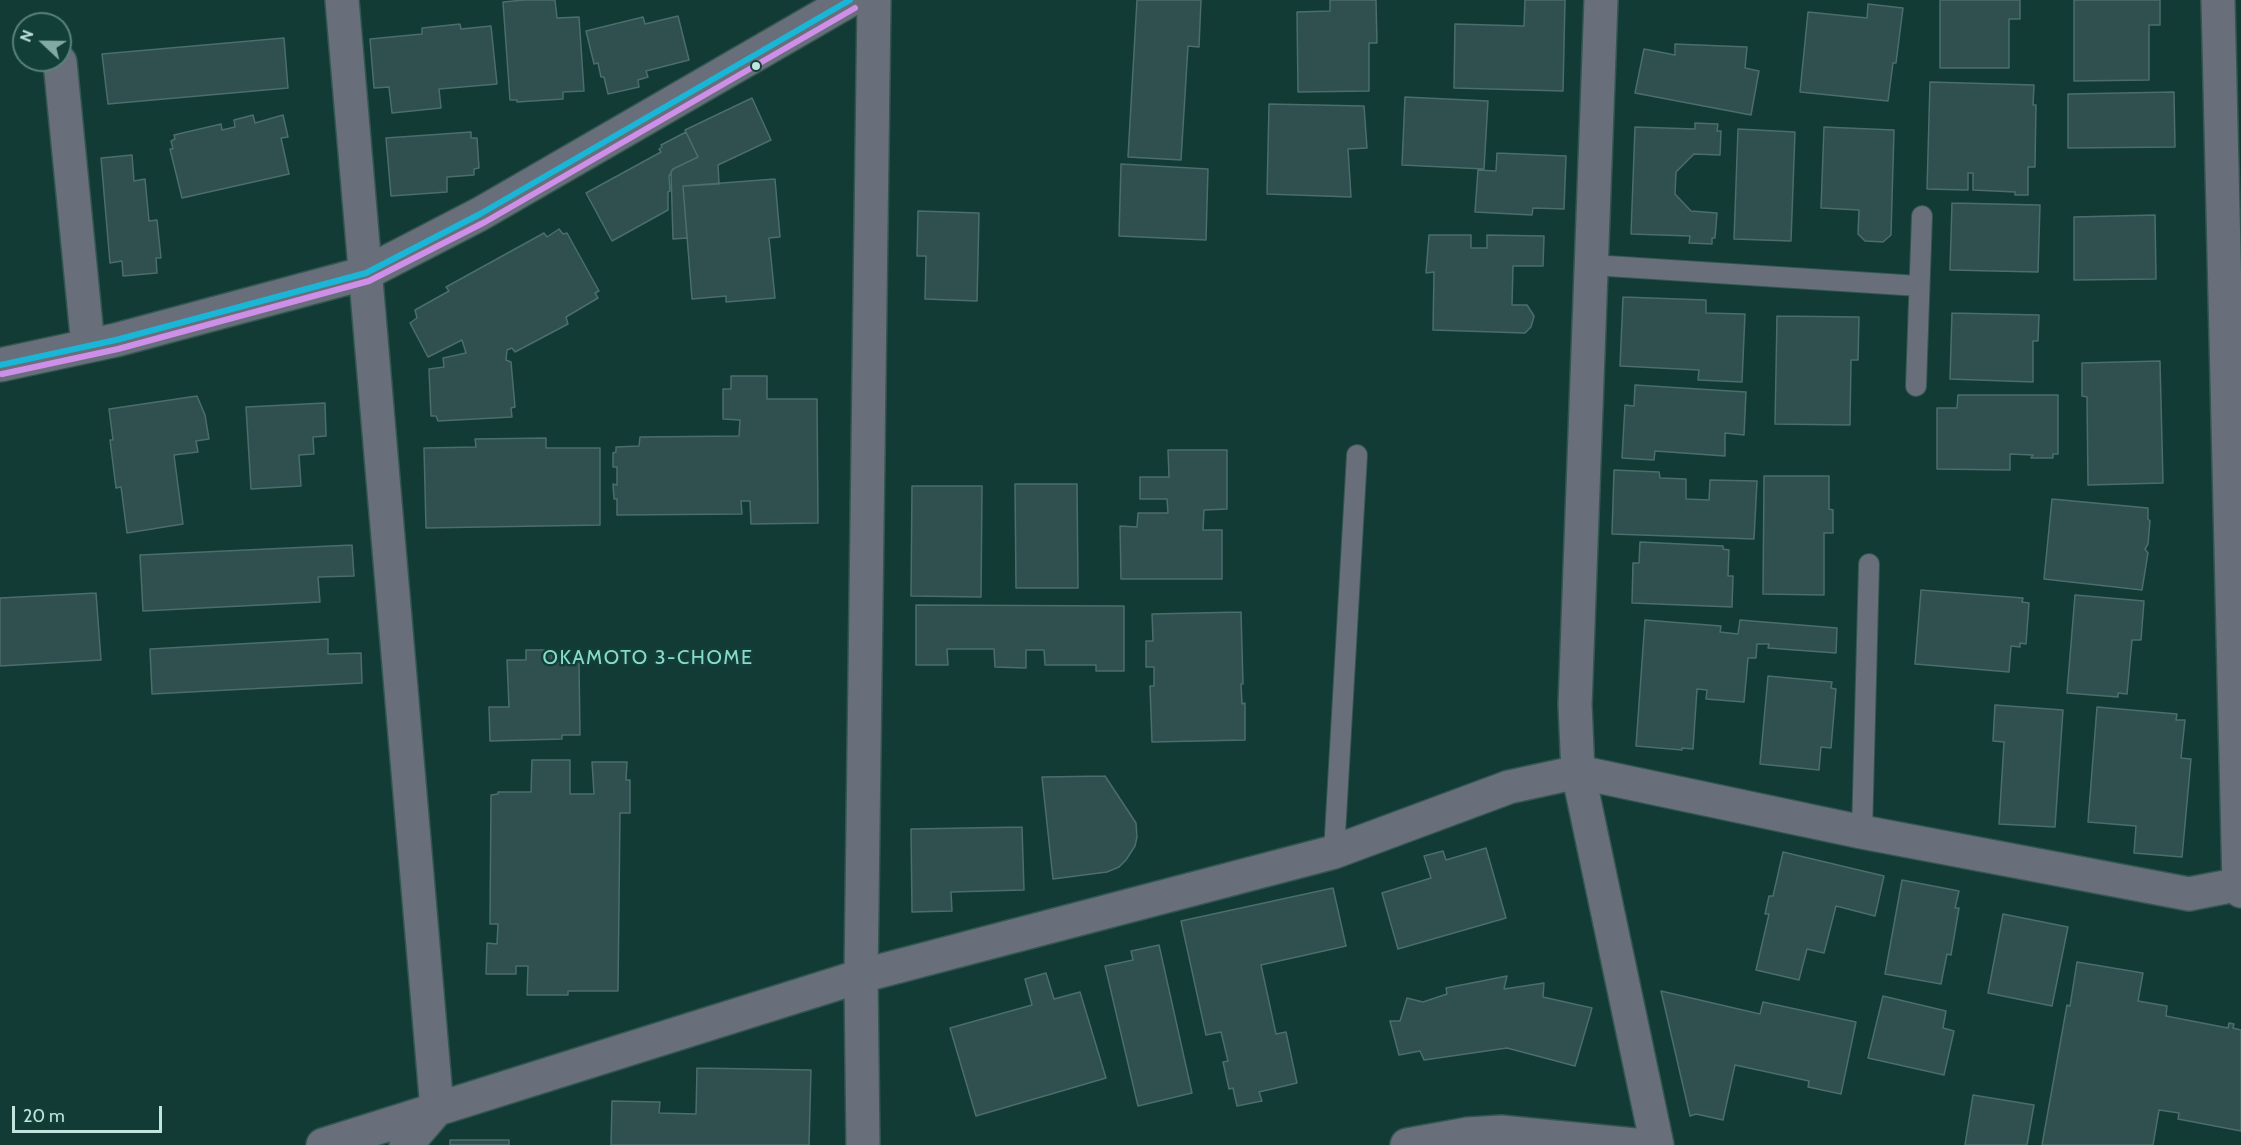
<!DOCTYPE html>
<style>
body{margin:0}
#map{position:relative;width:2241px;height:1145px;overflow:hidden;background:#123b35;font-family:Cabin,sans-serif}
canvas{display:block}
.north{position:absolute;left:12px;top:12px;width:60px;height:60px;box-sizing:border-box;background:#123f37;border:2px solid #578179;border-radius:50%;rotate:292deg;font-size:16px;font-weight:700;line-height:24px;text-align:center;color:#bfe5dc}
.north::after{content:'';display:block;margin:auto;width:21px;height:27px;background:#82aaa2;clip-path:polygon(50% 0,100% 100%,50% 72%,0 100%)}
.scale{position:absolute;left:12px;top:1106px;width:150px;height:27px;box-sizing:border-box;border:3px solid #bfe5dc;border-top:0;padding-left:8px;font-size:18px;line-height:21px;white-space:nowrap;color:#bfe5dc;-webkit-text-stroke:4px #123f37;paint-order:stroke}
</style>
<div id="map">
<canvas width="2241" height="1145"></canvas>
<div class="north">N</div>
<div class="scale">20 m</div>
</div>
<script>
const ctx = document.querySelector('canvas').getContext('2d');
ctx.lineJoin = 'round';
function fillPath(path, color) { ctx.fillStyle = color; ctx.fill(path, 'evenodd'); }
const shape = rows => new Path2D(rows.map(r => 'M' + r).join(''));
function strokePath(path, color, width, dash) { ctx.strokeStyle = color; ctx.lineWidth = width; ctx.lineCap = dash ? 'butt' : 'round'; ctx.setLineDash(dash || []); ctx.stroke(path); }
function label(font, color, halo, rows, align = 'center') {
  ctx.font = font + ' Cabin,sans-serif'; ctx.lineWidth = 5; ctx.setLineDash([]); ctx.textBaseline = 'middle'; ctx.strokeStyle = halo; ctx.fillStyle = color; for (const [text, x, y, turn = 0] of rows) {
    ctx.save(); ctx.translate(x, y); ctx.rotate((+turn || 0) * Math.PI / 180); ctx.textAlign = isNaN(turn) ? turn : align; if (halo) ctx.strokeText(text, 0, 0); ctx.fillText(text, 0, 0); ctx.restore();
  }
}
const building = shape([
 [524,0,555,0,557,18,579,17,584,91,563,92,563,99,517,102,517,100,510,100,503,2,524,0],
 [1137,0,1201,0,1199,47,1188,46,1181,160,1128,157,1137,0],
 [1330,0,1376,0,1377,43,1369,43,1369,91,1298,92,1297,12,1330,11,1330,0],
 [1525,0,1565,0,1563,91,1454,88,1455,24,1524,26,1525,0],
 [1940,0,2020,0,2020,19,2009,19,2009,68,1940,68,1940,0],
 [2074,0,2160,0,2160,25,2149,25,2149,80,2074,81,2074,0],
 [1868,4,1903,8,1896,63,1893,63,1888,101,1800,92,1808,12,1867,18,1868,4],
 [678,16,689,60,646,71,648,77,638,80,639,87,608,94,604,77,601,77,598,63,594,64,586,31,643,17,645,24,678,16],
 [460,24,461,29,491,26,497,84,439,89,441,108,392,113,389,87,374,88,370,39,422,34,422,28,460,24],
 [284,38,288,88,108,104,102,54,284,38],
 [1675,44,1747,47,1745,68,1759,71,1751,115,1635,93,1644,49,1675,55,1675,44],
 [1930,82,2034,85,2033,105,2036,105,2035,167,2028,167,2028,195,2015,195,2015,192,1973,190,1973,173,1968,173,1968,190,1927,189,1930,82],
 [2174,92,2175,147,2068,148,2068,94,2174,92],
 [1405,97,1488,101,1484,169,1402,165,1405,97],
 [752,98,771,140,718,165,719,184,683,186,687,238,673,239,671,172,673,169,698,157,685,130,752,98],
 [1269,104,1364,106,1367,148,1348,149,1351,197,1267,194,1269,104],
 [253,115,255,123,283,115,288,137,281,138,289,174,182,198,170,149,173,149,171,141,175,139,174,135,221,124,222,130,235,127,234,120,253,115],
 [1695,123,1718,124,1717,131,1721,131,1720,155,1694,154,1676,172,1675,194,1691,211,1717,213,1715,238,1712,238,1712,244,1689,243,1690,236,1631,234,1635,127,1695,129,1695,123],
 [1824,127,1894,130,1891,235,1883,242,1865,241,1858,234,1859,210,1821,208,1824,127],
 [1738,129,1795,132,1791,241,1734,239,1738,129],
 [471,132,471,138,477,138,479,168,474,169,474,175,447,177,447,192,391,196,386,138,471,132],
 [686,132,698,157,673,169,669,176,670,191,668,192,668,210,612,241,586,193,661,152,659,149,662,147,661,145,686,132],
 [1497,153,1566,156,1564,209,1533,208,1532,215,1475,212,1478,170,1496,171,1497,153],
 [132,155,134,181,145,179,149,221,157,220,161,258,156,258,157,273,123,276,122,261,110,263,101,158,132,155],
 [1121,164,1208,169,1206,240,1119,236,1121,164],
 [775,179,780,237,769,238,775,298,726,302,726,296,692,299,683,186,775,179],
 [1952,203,2040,205,2038,272,1950,270,1952,203],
 [918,211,979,213,977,301,925,299,926,256,917,256,918,211],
 [2155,215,2156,279,2074,280,2074,217,2155,215],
 [559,229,563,234,567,233,599,291,595,293,598,298,566,317,568,324,515,352,512,348,507,350,506,360,511,362,515,407,511,408,512,417,438,421,436,416,431,416,429,369,444,367,443,358,466,353,462,340,428,357,410,323,417,318,415,310,449,291,446,287,544,233,547,237,559,229],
 [1429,235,1471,235,1471,248,1487,248,1487,235,1544,236,1543,266,1513,266,1512,305,1527,305,1534,316,1531,327,1525,333,1433,330,1434,272,1426,273,1429,235],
 [1623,297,1706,300,1706,313,1745,314,1742,382,1698,380,1699,370,1620,366,1623,297],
 [1952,313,2039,315,2038,341,2033,341,2033,382,1950,379,1952,313],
 [1777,316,1859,317,1858,360,1851,360,1850,425,1775,424,1777,316],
 [2160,361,2163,483,2088,485,2087,397,2082,396,2082,363,2160,361],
 [731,376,767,376,767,399,817,399,818,523,751,524,750,501,741,501,742,514,617,515,617,499,614,499,613,484,617,485,617,467,613,467,613,453,616,452,616,447,639,446,640,437,739,436,740,420,723,419,723,389,731,389,731,376],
 [1635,385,1746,392,1744,435,1725,433,1725,456,1655,451,1654,460,1622,458,1625,405,1634,406,1635,385],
 [1958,395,2058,395,2058,454,2053,454,2053,458,2031,458,2033,455,2010,454,2010,470,1937,469,1937,408,1957,408,1958,395],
 [197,396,205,415,209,439,196,441,198,452,174,455,183,524,127,533,121,487,116,488,110,440,113,440,109,409,197,396],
 [325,403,326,436,313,437,314,454,299,455,301,486,251,489,246,407,325,403],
 [546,438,546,448,600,448,600,525,426,528,424,448,476,447,475,439,546,438],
 [1168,450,1227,450,1227,509,1204,510,1203,530,1222,530,1222,579,1121,579,1120,526,1137,527,1138,513,1168,513,1167,499,1140,499,1140,477,1169,477,1168,450],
 [1614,470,1659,472,1660,478,1686,479,1686,499,1709,500,1710,480,1757,481,1754,539,1612,534,1614,470],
 [1764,476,1829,476,1829,509,1833,510,1833,533,1824,533,1824,595,1763,594,1764,476],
 [1015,484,1077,484,1078,588,1016,588,1015,484],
 [912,486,982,486,981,597,911,596,912,486],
 [2052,499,2148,508,2148,519,2150,521,2148,544,2145,549,2148,553,2142,590,2044,579,2052,499],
 [1640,542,1723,546,1723,549,1729,550,1728,576,1733,576,1732,607,1632,603,1633,563,1639,563,1640,542],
 [352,545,354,576,318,577,320,602,143,611,140,555,352,545],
 [1921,590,2023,598,2022,602,2029,603,2026,644,2020,643,2020,647,2011,646,2009,672,1915,664,1921,590],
 [96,593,101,660,0,666,0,598,96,593],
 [2075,595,2144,601,2141,640,2132,640,2127,694,2118,693,2118,697,2067,693,2075,595],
 [916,605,1124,606,1124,671,1096,671,1096,665,1045,665,1044,650,1026,650,1026,668,995,667,994,649,947,649,948,665,916,665,916,605],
 [1241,612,1243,684,1241,684,1242,704,1245,703,1245,740,1152,742,1150,686,1154,686,1154,667,1146,667,1146,641,1153,641,1152,614,1241,612],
 [1645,620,1721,626,1720,632,1738,634,1740,620,1837,628,1836,653,1768,648,1769,644,1757,644,1756,658,1748,658,1744,702,1706,699,1707,690,1697,689,1693,749,1682,748,1682,750,1636,746,1645,620],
 [328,639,328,654,361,653,362,683,152,694,150,649,328,639],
 [526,650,552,650,552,663,579,662,580,735,562,735,562,739,490,741,489,707,509,707,507,660,526,660,526,650],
 [1768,676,1832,682,1831,688,1836,689,1831,748,1821,747,1819,770,1760,764,1768,676],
 [1995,705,2063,710,2055,827,1999,824,2004,742,1993,741,1995,705],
 [2097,707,2177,714,2176,720,2185,720,2181,758,2191,759,2182,857,2134,853,2136,826,2088,822,2097,707],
 [532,760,570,760,570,794,594,794,592,762,627,762,626,780,630,780,630,813,620,813,618,991,568,991,568,995,527,995,528,966,516,966,516,974,486,974,487,943,497,944,498,924,490,924,491,795,498,794,498,792,531,792,532,760],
 [1105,776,1136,823,1137,837,1135,846,1126,860,1119,867,1107,872,1053,879,1042,777,1105,776],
 [1022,827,1024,890,951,892,952,911,912,912,911,829,1022,827],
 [1486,848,1506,918,1398,949,1382,893,1431,878,1424,856,1443,851,1446,860,1486,848],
 [1783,852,1884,876,1875,916,1836,906,1824,953,1807,949,1799,980,1756,970,1769,914,1765,914,1769,896,1773,896,1783,852],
 [1902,880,1959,891,1955,908,1959,908,1951,955,1947,954,1941,984,1885,974,1902,880],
 [1333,888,1346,946,1261,965,1276,1034,1286,1032,1297,1083,1259,1092,1262,1101,1237,1106,1233,1088,1229,1089,1223,1062,1228,1061,1221,1032,1206,1035,1181,921,1333,888],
 [2003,914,2068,927,2052,1006,1988,993,2003,914],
 [1159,945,1192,1093,1138,1106,1105,966,1133,960,1131,951,1159,945],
 [2077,962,2143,973,2138,1001,2167,1006,2166,1016,2228,1028,2229,1023,2234,1024,2233,1028,2241,1030,2241,1131,2178,1119,2179,1113,2159,1110,2153,1145,2042,1145,2067,1005,2070,1006,2077,962],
 [1046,973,1054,999,1080,992,1106,1078,976,1116,950,1028,1032,1005,1025,979,1046,973],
 [1507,976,1504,989,1544,983,1543,997,1592,1008,1575,1066,1507,1048,1424,1060,1420,1051,1399,1055,1390,1021,1400,1021,1407,998,1423,1002,1447,994,1446,988,1507,976],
 [1661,991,1760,1014,1763,1002,1856,1022,1841,1094,1808,1087,1809,1081,1735,1065,1723,1120,1696,1114,1690,1116,1661,991],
 [1883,996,1946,1011,1943,1028,1954,1031,1944,1075,1868,1058,1883,996],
 [697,1068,811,1070,809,1145,611,1145,612,1101,660,1102,659,1113,696,1114,697,1068],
 [1973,1095,2034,1105,2027,1145,1965,1145,1973,1095],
 [450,1140,509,1140,509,1145,450,1145,450,1140]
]);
fillPath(building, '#2f504e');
strokePath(building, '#4b6e6c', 1.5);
const service = shape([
 [1592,265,1919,286],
 [1916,386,1922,216],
 [1862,832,1869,564],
 [1334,852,1357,455]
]);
const minor = shape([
 [342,0,437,1109,406,1145],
 [1601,0,1575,705,1578,772,1657,1145],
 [2218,0,2239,885,2241,891],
 [60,62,88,346],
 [0,365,116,340,366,273,480,214,850,0],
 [861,976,863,1145],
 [323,1145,861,976,1334,852,1509,787,1578,772,1862,832,2189,894,2241,884],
 [1407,1145,1468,1134,1501,1132,1635,1145]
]);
const tertiary = shape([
 [861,976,874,0]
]);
strokePath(service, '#345651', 22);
strokePath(minor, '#345651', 36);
strokePath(tertiary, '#345651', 36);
strokePath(service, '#686f7b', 20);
strokePath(minor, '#686f7b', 33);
strokePath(tertiary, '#686f7b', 33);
strokePath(shape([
 [0,365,116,340,366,273,480,214,850,0]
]), '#1ab6d8', 6);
strokePath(shape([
 [2,374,118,349,369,281,485,222,855,8]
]), '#ce8fe9', 6);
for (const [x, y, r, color] of [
 [756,66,5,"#bfe5dc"]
]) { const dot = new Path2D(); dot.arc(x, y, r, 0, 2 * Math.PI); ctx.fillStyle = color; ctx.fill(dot); strokePath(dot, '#123f37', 2); }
ctx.letterSpacing = '1.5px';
label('20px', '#88dac9', '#123f37', [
 ["OKAMOTO 3-CHOME",648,658]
]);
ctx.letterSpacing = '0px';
</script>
